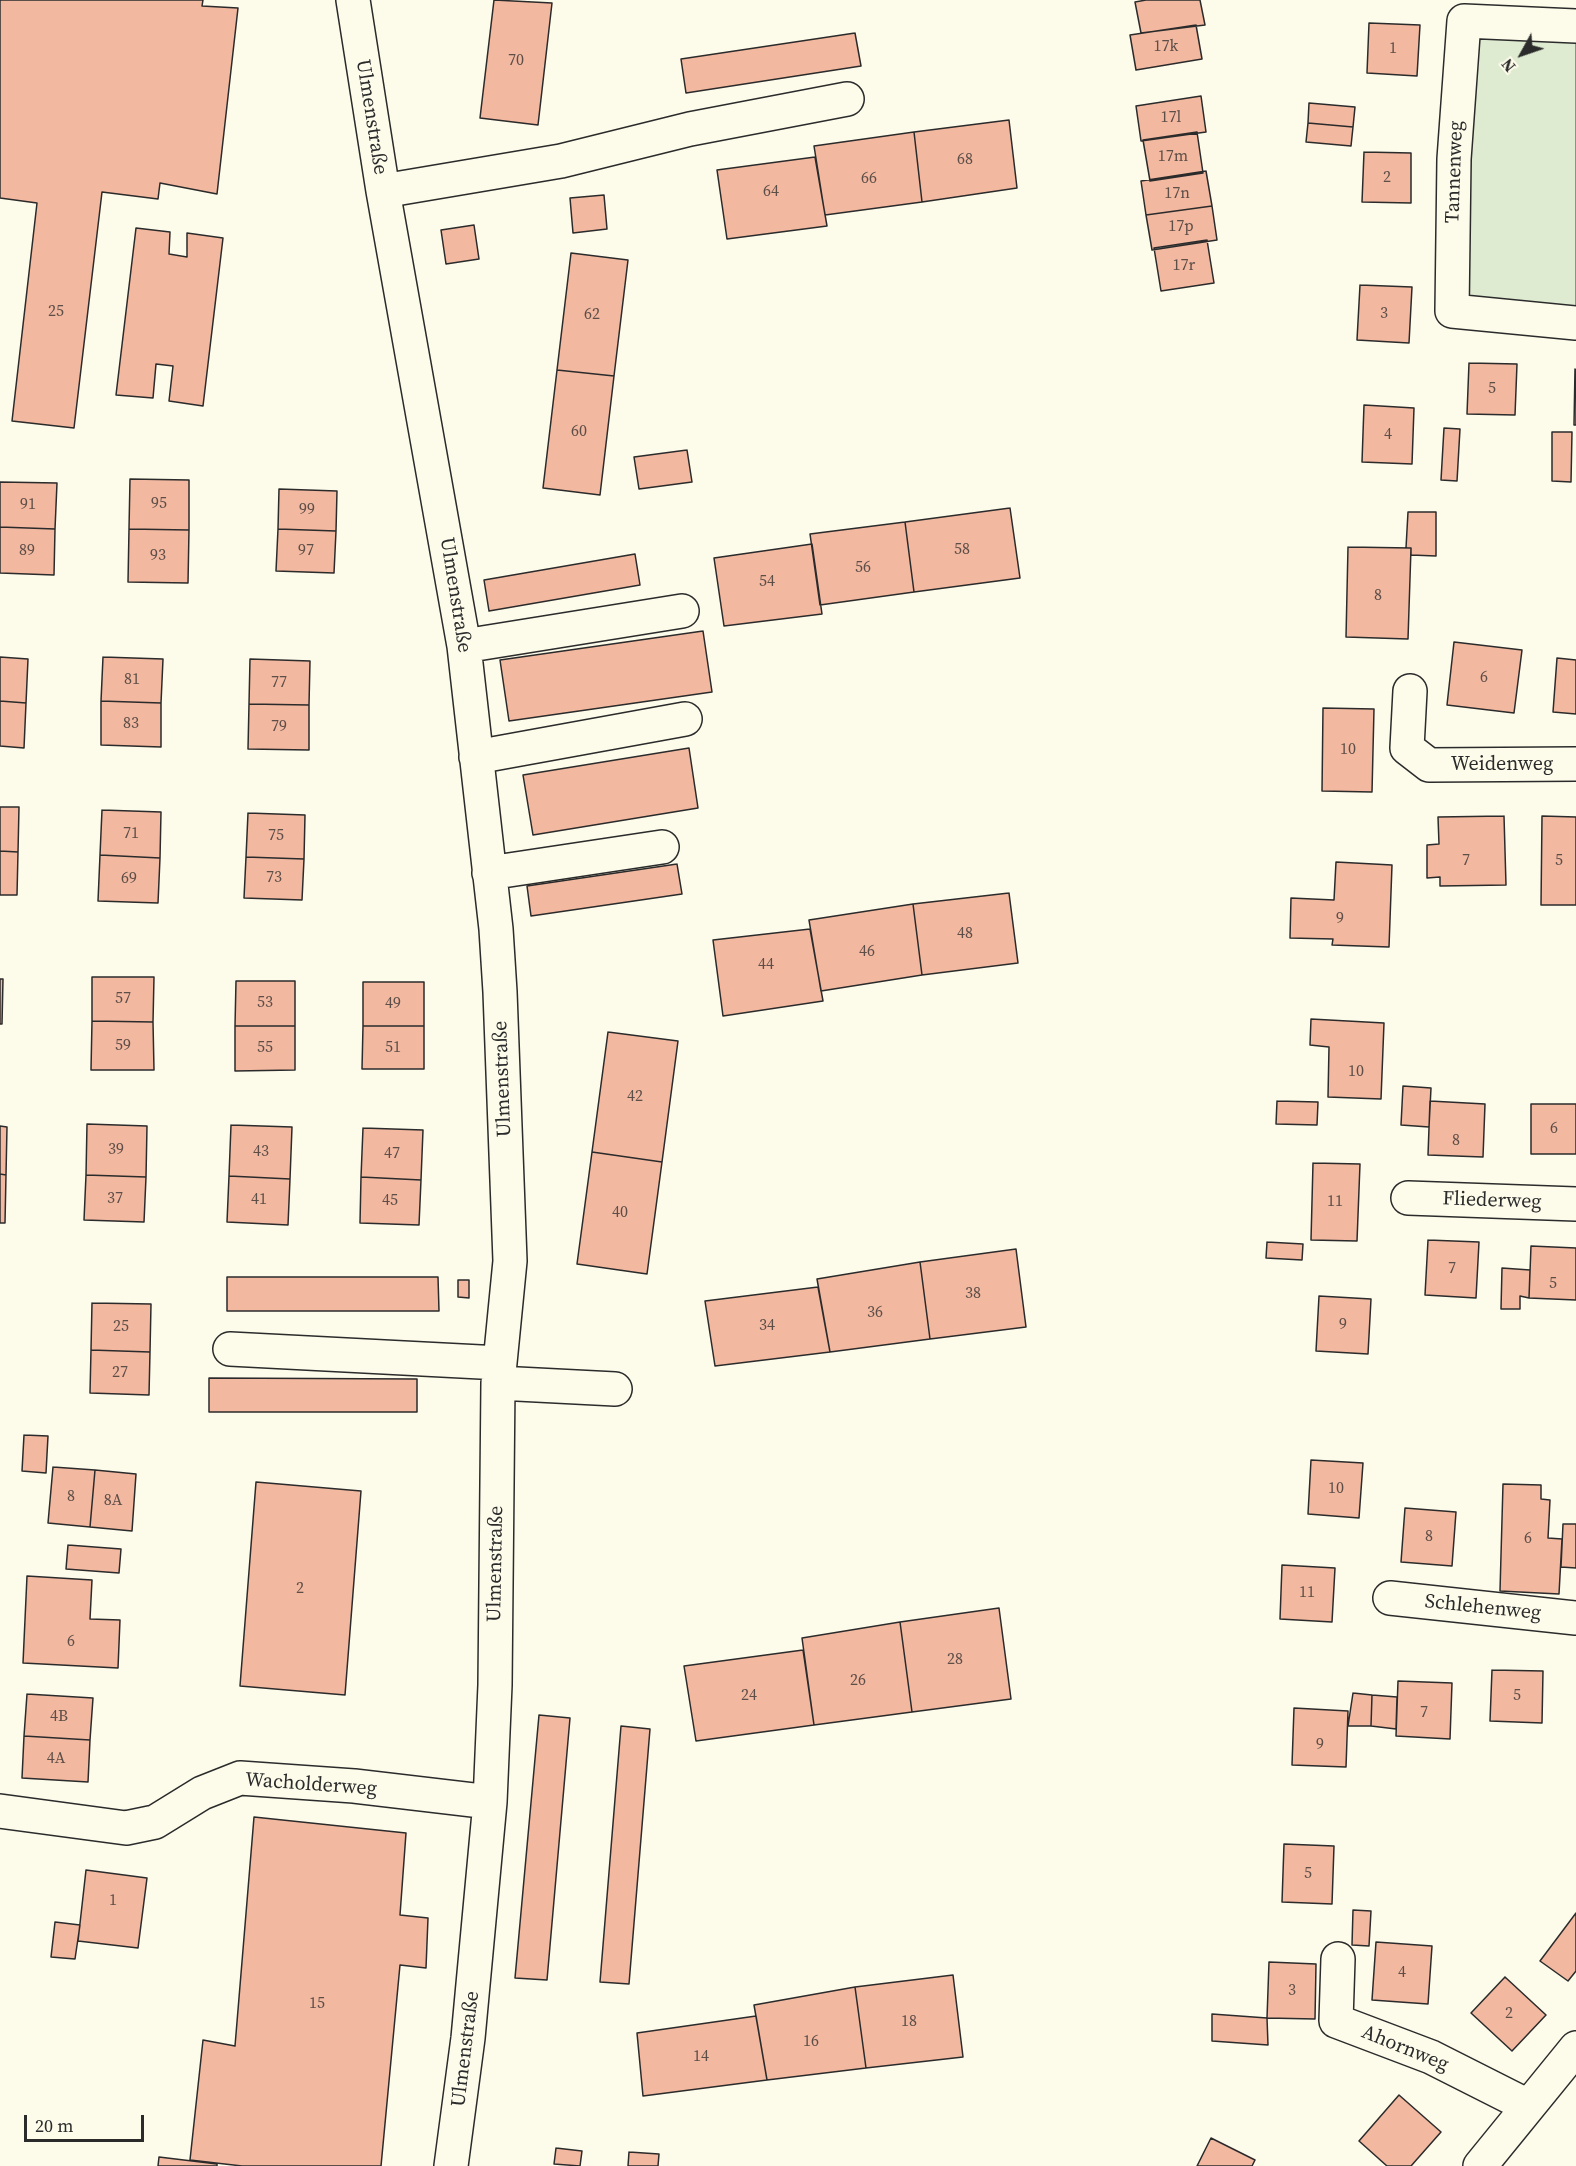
<!DOCTYPE html>
<meta charset="utf-8">
<style>
body{margin:0}
#map{position:relative;width:1576px;height:2166px;overflow:hidden;background:#fdfbea;font-family:"Source Serif 4",serif}
canvas{display:block}
.north{position:absolute;left:1492px;top:24px;width:60px;height:60px;-webkit-text-stroke:4px #fdfbea;paint-order:stroke;rotate:230deg;font-size:16px;font-weight:700;line-height:24px;text-align:center;color:#2b2b2b}
.north::after{content:'';display:block;margin:auto;width:21px;height:27px;background:#2b2b2b;clip-path:polygon(50% 0,100% 100%,50% 72%,0 100%)}
.scale{position:absolute;left:24px;top:2115px;width:120px;height:27px;box-sizing:border-box;border:3px solid #2b2b2b;border-top:0;padding-left:8px;font-size:18px;line-height:21px;white-space:nowrap;color:#2b2b2b;-webkit-text-stroke:4px #fdfbea;paint-order:stroke}
</style>
<div id="map">
<canvas width="1576" height="2166"></canvas>
<div class="north">N</div>
<div class="scale">20 m</div>
</div>
<script>
const ctx = document.querySelector('canvas').getContext('2d');
ctx.lineJoin = 'round';
function fillPath(path, color) { ctx.fillStyle = color; ctx.fill(path, 'evenodd'); }
const shape = rows => new Path2D(rows.map(r => 'M' + r).join(''));
function strokePath(path, color, width, dash) { ctx.strokeStyle = color; ctx.lineWidth = width; ctx.lineCap = dash ? 'butt' : 'round'; ctx.setLineDash(dash || []); ctx.stroke(path); }
function label(font, color, halo, rows, align = 'center') {
  ctx.font = font + ' "Source Serif 4",serif'; ctx.lineWidth = 4.5; ctx.setLineDash([]); ctx.textBaseline = 'middle'; ctx.strokeStyle = halo; ctx.fillStyle = color; for (const [text, x, y, turn = 0] of rows) {
    ctx.save(); ctx.translate(x, y); ctx.rotate((+turn || 0) * Math.PI / 180); ctx.textAlign = isNaN(turn) ? turn : align; if (halo) ctx.strokeText(text, 0, 0); ctx.fillText(text, 0, 0); ctx.restore();
  }
}
const green = shape([
 [1464,21,1576,26,1576,323,1452,311,1464,21]
]);
fillPath(green, '#deebd1');
strokePath(green, '#74746e', 1.5);
const building = shape([
 [0,0,203,0,202,6,238,8,217,194,160,183,158,199,102,192,74,428,12,421,37,203,0,198,0,0],
 [494,0,552,3,538,125,480,118,494,0],
 [1146,0,1200,0,1205,25,1141,33,1135,2,1146,0],
 [1369,23,1420,25,1417,76,1367,73,1369,23],
 [1196,25,1202,59,1136,70,1130,35,1196,25],
 [855,33,861,66,686,93,681,59,855,33],
 [1201,96,1206,132,1141,141,1136,106,1201,96],
 [1309,103,1355,107,1353,127,1308,123,1309,103],
 [1009,120,1017,188,922,202,914,132,1009,120],
 [1308,123,1353,127,1351,146,1306,142,1308,123],
 [914,132,922,202,825,215,814,146,914,132],
 [1197,132,1203,173,1150,181,1143,140,1197,132],
 [1364,152,1411,153,1411,203,1362,202,1364,152],
 [815,157,827,226,727,239,717,170,815,157],
 [1206,171,1212,206,1146,215,1141,181,1206,171],
 [604,195,607,229,573,233,570,198,604,195],
 [1212,206,1217,240,1152,250,1146,215,1212,206],
 [474,225,479,259,446,264,441,230,474,225],
 [136,228,170,232,169,254,187,257,187,233,223,238,203,406,169,401,173,366,156,364,153,398,116,395,136,228],
 [1207,240,1214,283,1161,291,1154,248,1207,240],
 [571,253,628,260,614,376,557,370,571,253],
 [1360,285,1412,287,1409,343,1357,340,1360,285],
 [1469,363,1517,364,1515,415,1467,414,1469,363],
 [1575,369,1576,370,1576,425,1574,425,1575,369],
 [557,370,614,376,600,495,543,488,557,370],
 [1364,405,1414,408,1412,464,1362,462,1364,405],
 [1444,428,1460,429,1457,481,1441,480,1444,428],
 [1552,432,1572,432,1571,482,1552,481,1552,432],
 [687,450,692,482,639,489,634,457,687,450],
 [130,479,189,480,189,530,129,529,130,479],
 [0,482,57,483,55,529,0,527,0,482],
 [279,489,337,491,336,531,278,529,279,489],
 [1010,508,1020,578,914,592,905,522,1010,508],
 [1408,512,1436,512,1436,556,1411,555,1411,548,1406,548,1408,512],
 [905,522,914,592,820,605,810,534,905,522],
 [0,527,55,529,54,575,0,573,0,527],
 [129,529,189,530,188,583,128,582,129,529],
 [278,529,336,531,334,573,276,571,278,529],
 [812,544,822,614,724,626,714,558,812,544],
 [1348,547,1411,548,1408,639,1346,637,1348,547],
 [635,554,640,585,489,611,484,580,635,554],
 [703,631,712,692,509,721,500,660,703,631],
 [1454,642,1522,650,1514,713,1447,705,1454,642],
 [0,657,28,659,26,703,0,701,0,657],
 [103,657,163,659,161,703,101,701,103,657],
 [1557,658,1576,660,1576,714,1553,712,1557,658],
 [250,659,310,661,309,705,249,704,250,659],
 [0,701,26,703,24,748,0,746,0,701],
 [101,701,161,703,161,747,101,745,101,701],
 [249,704,309,705,309,750,248,749,249,704],
 [1323,708,1374,709,1372,792,1322,791,1323,708],
 [689,748,698,808,533,835,523,775,689,748],
 [0,807,19,807,18,852,0,851,0,807],
 [102,810,161,812,160,858,100,855,102,810],
 [248,813,305,815,304,859,246,857,248,813],
 [1504,816,1506,885,1440,886,1440,877,1427,878,1427,845,1439,844,1438,817,1504,816],
 [1542,816,1576,817,1576,905,1541,905,1542,816],
 [0,851,18,852,17,895,0,895,0,851],
 [100,855,160,858,158,903,98,901,100,855],
 [246,857,304,859,302,900,244,898,246,857],
 [1336,862,1392,865,1389,947,1332,945,1333,939,1290,938,1291,898,1334,900,1336,862],
 [677,864,682,894,531,916,527,886,677,864],
 [1009,893,1018,963,922,975,913,904,1009,893],
 [913,904,922,975,821,991,809,920,913,904],
 [810,929,823,1001,723,1016,713,940,810,929],
 [92,977,154,977,153,1022,92,1021,92,977],
 [0,979,3,979,2,1024,0,1024,0,979],
 [236,981,295,981,295,1026,235,1026,236,981],
 [363,982,424,982,424,1026,363,1026,363,982],
 [1311,1019,1384,1023,1381,1099,1328,1097,1329,1047,1310,1045,1311,1019],
 [92,1021,153,1022,154,1070,91,1070,92,1021],
 [235,1026,295,1026,295,1070,235,1071,235,1026],
 [363,1026,424,1026,424,1069,362,1069,363,1026],
 [608,1032,678,1041,662,1162,592,1152,608,1032],
 [1403,1086,1431,1088,1429,1127,1401,1125,1403,1086],
 [1277,1101,1318,1102,1317,1125,1276,1124,1277,1101],
 [1430,1101,1485,1104,1483,1157,1428,1155,1430,1101],
 [1531,1104,1576,1104,1576,1154,1531,1154,1531,1104],
 [87,1124,147,1126,146,1177,86,1175,87,1124],
 [231,1125,292,1127,290,1179,229,1176,231,1125],
 [0,1126,7,1127,6,1175,0,1174,0,1126],
 [363,1128,423,1130,421,1180,361,1177,363,1128],
 [592,1152,662,1162,647,1274,577,1264,592,1152],
 [1313,1163,1360,1164,1357,1241,1311,1240,1313,1163],
 [0,1174,6,1175,5,1223,0,1223,0,1174],
 [86,1175,146,1177,144,1222,84,1220,86,1175],
 [229,1176,290,1179,288,1225,227,1222,229,1176],
 [361,1177,421,1180,419,1225,360,1223,361,1177],
 [1428,1240,1479,1242,1476,1298,1425,1295,1428,1240],
 [1267,1242,1303,1244,1302,1260,1266,1258,1267,1242],
 [1531,1246,1576,1248,1576,1300,1529,1298,1531,1246],
 [1016,1249,1026,1327,930,1339,920,1262,1016,1249],
 [920,1262,930,1339,830,1352,817,1279,920,1262],
 [1502,1268,1530,1270,1529,1298,1520,1296,1520,1309,1501,1309,1502,1268],
 [227,1277,438,1277,439,1311,227,1311,227,1277],
 [458,1280,469,1280,469,1298,458,1297,458,1280],
 [818,1287,830,1352,715,1366,705,1301,818,1287],
 [1319,1296,1371,1299,1368,1354,1316,1351,1319,1296],
 [92,1303,151,1304,150,1352,91,1350,92,1303],
 [91,1350,150,1352,149,1395,90,1393,91,1350],
 [209,1378,417,1379,417,1412,209,1412,209,1378],
 [24,1435,48,1436,46,1473,22,1471,24,1435],
 [1311,1460,1363,1463,1359,1518,1308,1514,1311,1460],
 [53,1467,95,1470,90,1527,48,1523,53,1467],
 [95,1470,136,1474,132,1531,90,1527,95,1470],
 [256,1482,361,1491,345,1695,240,1686,256,1482],
 [1503,1484,1541,1485,1541,1499,1550,1500,1548,1538,1562,1539,1559,1594,1500,1591,1503,1484],
 [1405,1508,1456,1512,1452,1566,1401,1562,1405,1508],
 [1563,1524,1576,1524,1576,1568,1561,1567,1563,1524],
 [68,1545,121,1549,119,1573,66,1569,68,1545],
 [1282,1565,1335,1568,1332,1622,1280,1619,1282,1565],
 [27,1576,92,1580,90,1619,120,1620,118,1668,23,1663,27,1576],
 [999,1608,1011,1699,912,1712,900,1622,999,1608],
 [900,1622,912,1712,814,1725,802,1638,900,1622],
 [803,1650,814,1725,696,1741,684,1666,803,1650],
 [1492,1670,1543,1671,1542,1723,1490,1721,1492,1670],
 [1398,1681,1452,1683,1450,1739,1396,1736,1398,1681],
 [1353,1693,1372,1695,1371,1726,1348,1726,1353,1693],
 [27,1694,93,1698,90,1740,24,1736,27,1694],
 [1372,1695,1397,1697,1396,1729,1371,1726,1372,1695],
 [1294,1708,1348,1711,1346,1767,1292,1765,1294,1708],
 [539,1715,570,1718,547,1980,515,1978,539,1715],
 [621,1726,650,1729,629,1984,600,1982,621,1726],
 [24,1736,90,1740,88,1782,22,1778,24,1736],
 [254,1817,406,1833,400,1915,428,1918,426,1968,400,1965,381,2166,242,2166,190,2160,203,2040,235,2046,254,1817],
 [1284,1844,1334,1846,1332,1904,1282,1902,1284,1844],
 [86,1870,147,1878,138,1948,78,1941,86,1870],
 [1353,1910,1371,1911,1369,1946,1352,1945,1353,1910],
 [1576,1913,1576,1971,1568,1981,1540,1961,1576,1913],
 [55,1922,80,1925,75,1959,51,1957,55,1922],
 [1376,1942,1432,1946,1428,2004,1372,2000,1376,1942],
 [1269,1962,1316,1964,1315,2019,1267,2018,1269,1962],
 [953,1975,963,2057,866,2068,855,1987,953,1975],
 [1505,1977,1546,2015,1512,2051,1471,2013,1505,1977],
 [855,1987,866,2068,767,2080,754,2005,855,1987],
 [1212,2014,1267,2018,1268,2045,1212,2041,1212,2014],
 [756,2016,767,2080,643,2096,637,2033,756,2016],
 [1399,2095,1441,2132,1411,2166,1387,2166,1359,2141,1399,2095],
 [1211,2138,1255,2160,1252,2166,1197,2166,1211,2138],
 [556,2148,582,2151,580,2166,554,2164,556,2148],
 [629,2152,659,2154,658,2166,628,2166,629,2152],
 [159,2157,217,2164,217,2166,158,2166,159,2157]
]);
fillPath(building, '#f2b8a0');
strokePath(building, '#2b2b2b', 1.5);
const minor = shape([
 [353,0,383,191,464,646,496,929,500,992,510,1261,498,1383,495,1685,490,1802,468,2038,451,2166],
 [1576,26,1464,21,1454,159,1452,311,1576,323],
 [383,191,561,161,690,129,847,99],
 [464,646,682,611],
 [1410,691,1407,748,1429,765,1576,764],
 [476,757,685,719],
 [489,873,662,847],
 [1408,1198,1576,1204],
 [230,1349,500,1363],
 [498,1383,615,1389],
 [1390,1598,1576,1618],
 [0,1811,126,1828,155,1822,202,1793,240,1778,354,1786,490,1802],
 [1338,1959,1336,2021,1431,2057,1528,2106],
 [1480,2166,1576,2048]
]);
strokePath(minor, '#2b2b2b', 36);
strokePath(minor, '#fdfbea', 33);
label('16px', '#5d4e48', null, [
 ["17k",1166,47],
 ["1",1393,49],
 ["70",516,61],
 ["17l",1171,118],
 ["17m",1173,157],
 ["68",965,160],
 ["2",1387,178],
 ["66",869,179],
 ["64",771,192],
 ["17n",1177,194],
 ["17p",1181,227],
 ["17r",1184,266],
 ["25",56,312],
 ["3",1384,314],
 ["62",592,315],
 ["5",1492,389],
 ["60",579,432],
 ["4",1388,435],
 ["95",159,504],
 ["91",28,505],
 ["99",307,510],
 ["58",962,550],
 ["89",27,551],
 ["97",306,551],
 ["93",158,556],
 ["56",863,568],
 ["54",767,582],
 ["8",1378,596],
 ["6",1484,678],
 ["81",132,680],
 ["77",279,683],
 ["83",131,724],
 ["79",279,727],
 ["10",1348,750],
 ["71",131,834],
 ["75",276,836],
 ["7",1466,861],
 ["5",1559,861],
 ["73",274,878],
 ["69",129,879],
 ["9",1340,919],
 ["48",965,934],
 ["46",867,952],
 ["44",766,965],
 ["57",123,999],
 ["53",265,1003],
 ["49",393,1004],
 ["59",123,1046],
 ["55",265,1048],
 ["51",393,1048],
 ["10",1356,1072],
 ["42",635,1097],
 ["6",1554,1129],
 ["8",1456,1141],
 ["39",116,1150],
 ["43",261,1152],
 ["47",392,1154],
 ["37",115,1199],
 ["41",259,1200],
 ["45",390,1201],
 ["11",1335,1202],
 ["40",620,1213],
 ["7",1452,1269],
 ["5",1553,1284],
 ["38",973,1294],
 ["36",875,1313],
 ["9",1343,1325],
 ["34",767,1326],
 ["25",121,1327],
 ["27",120,1373],
 ["10",1336,1489],
 ["8",71,1497],
 ["8A",113,1501],
 ["8",1429,1537],
 ["6",1528,1539],
 ["2",300,1589],
 ["11",1307,1593],
 ["6",71,1642],
 ["28",955,1660],
 ["26",858,1681],
 ["24",749,1696],
 ["5",1517,1696],
 ["7",1424,1713],
 ["4B",59,1717],
 ["9",1320,1745],
 ["4A",56,1759],
 ["5",1308,1874],
 ["1",113,1901],
 ["4",1402,1973],
 ["3",1292,1991],
 ["15",317,2004],
 ["2",1509,2014],
 ["18",909,2022],
 ["16",811,2042],
 ["14",701,2057]
]);
label('20px', '#2b2b2b', '#fdfbea', [
 ["Ulmenstraße",371,117,81],
 ["Tannenweg",1455,172,-88],
 ["Ulmenstraße",455,595,81],
 ["Weidenweg",1502,765],
 ["Ulmenstraße",503,1079,-92],
 ["Fliederweg",1492,1201,2],
 ["Ulmenstraße",496,1564,-89],
 ["Schlehenweg",1483,1608,6],
 ["Wacholderweg",311,1785,4],
 ["Ulmenstraße",466,2049,-83],
 ["Ahornweg",1405,2049,22]
]);
</script>
